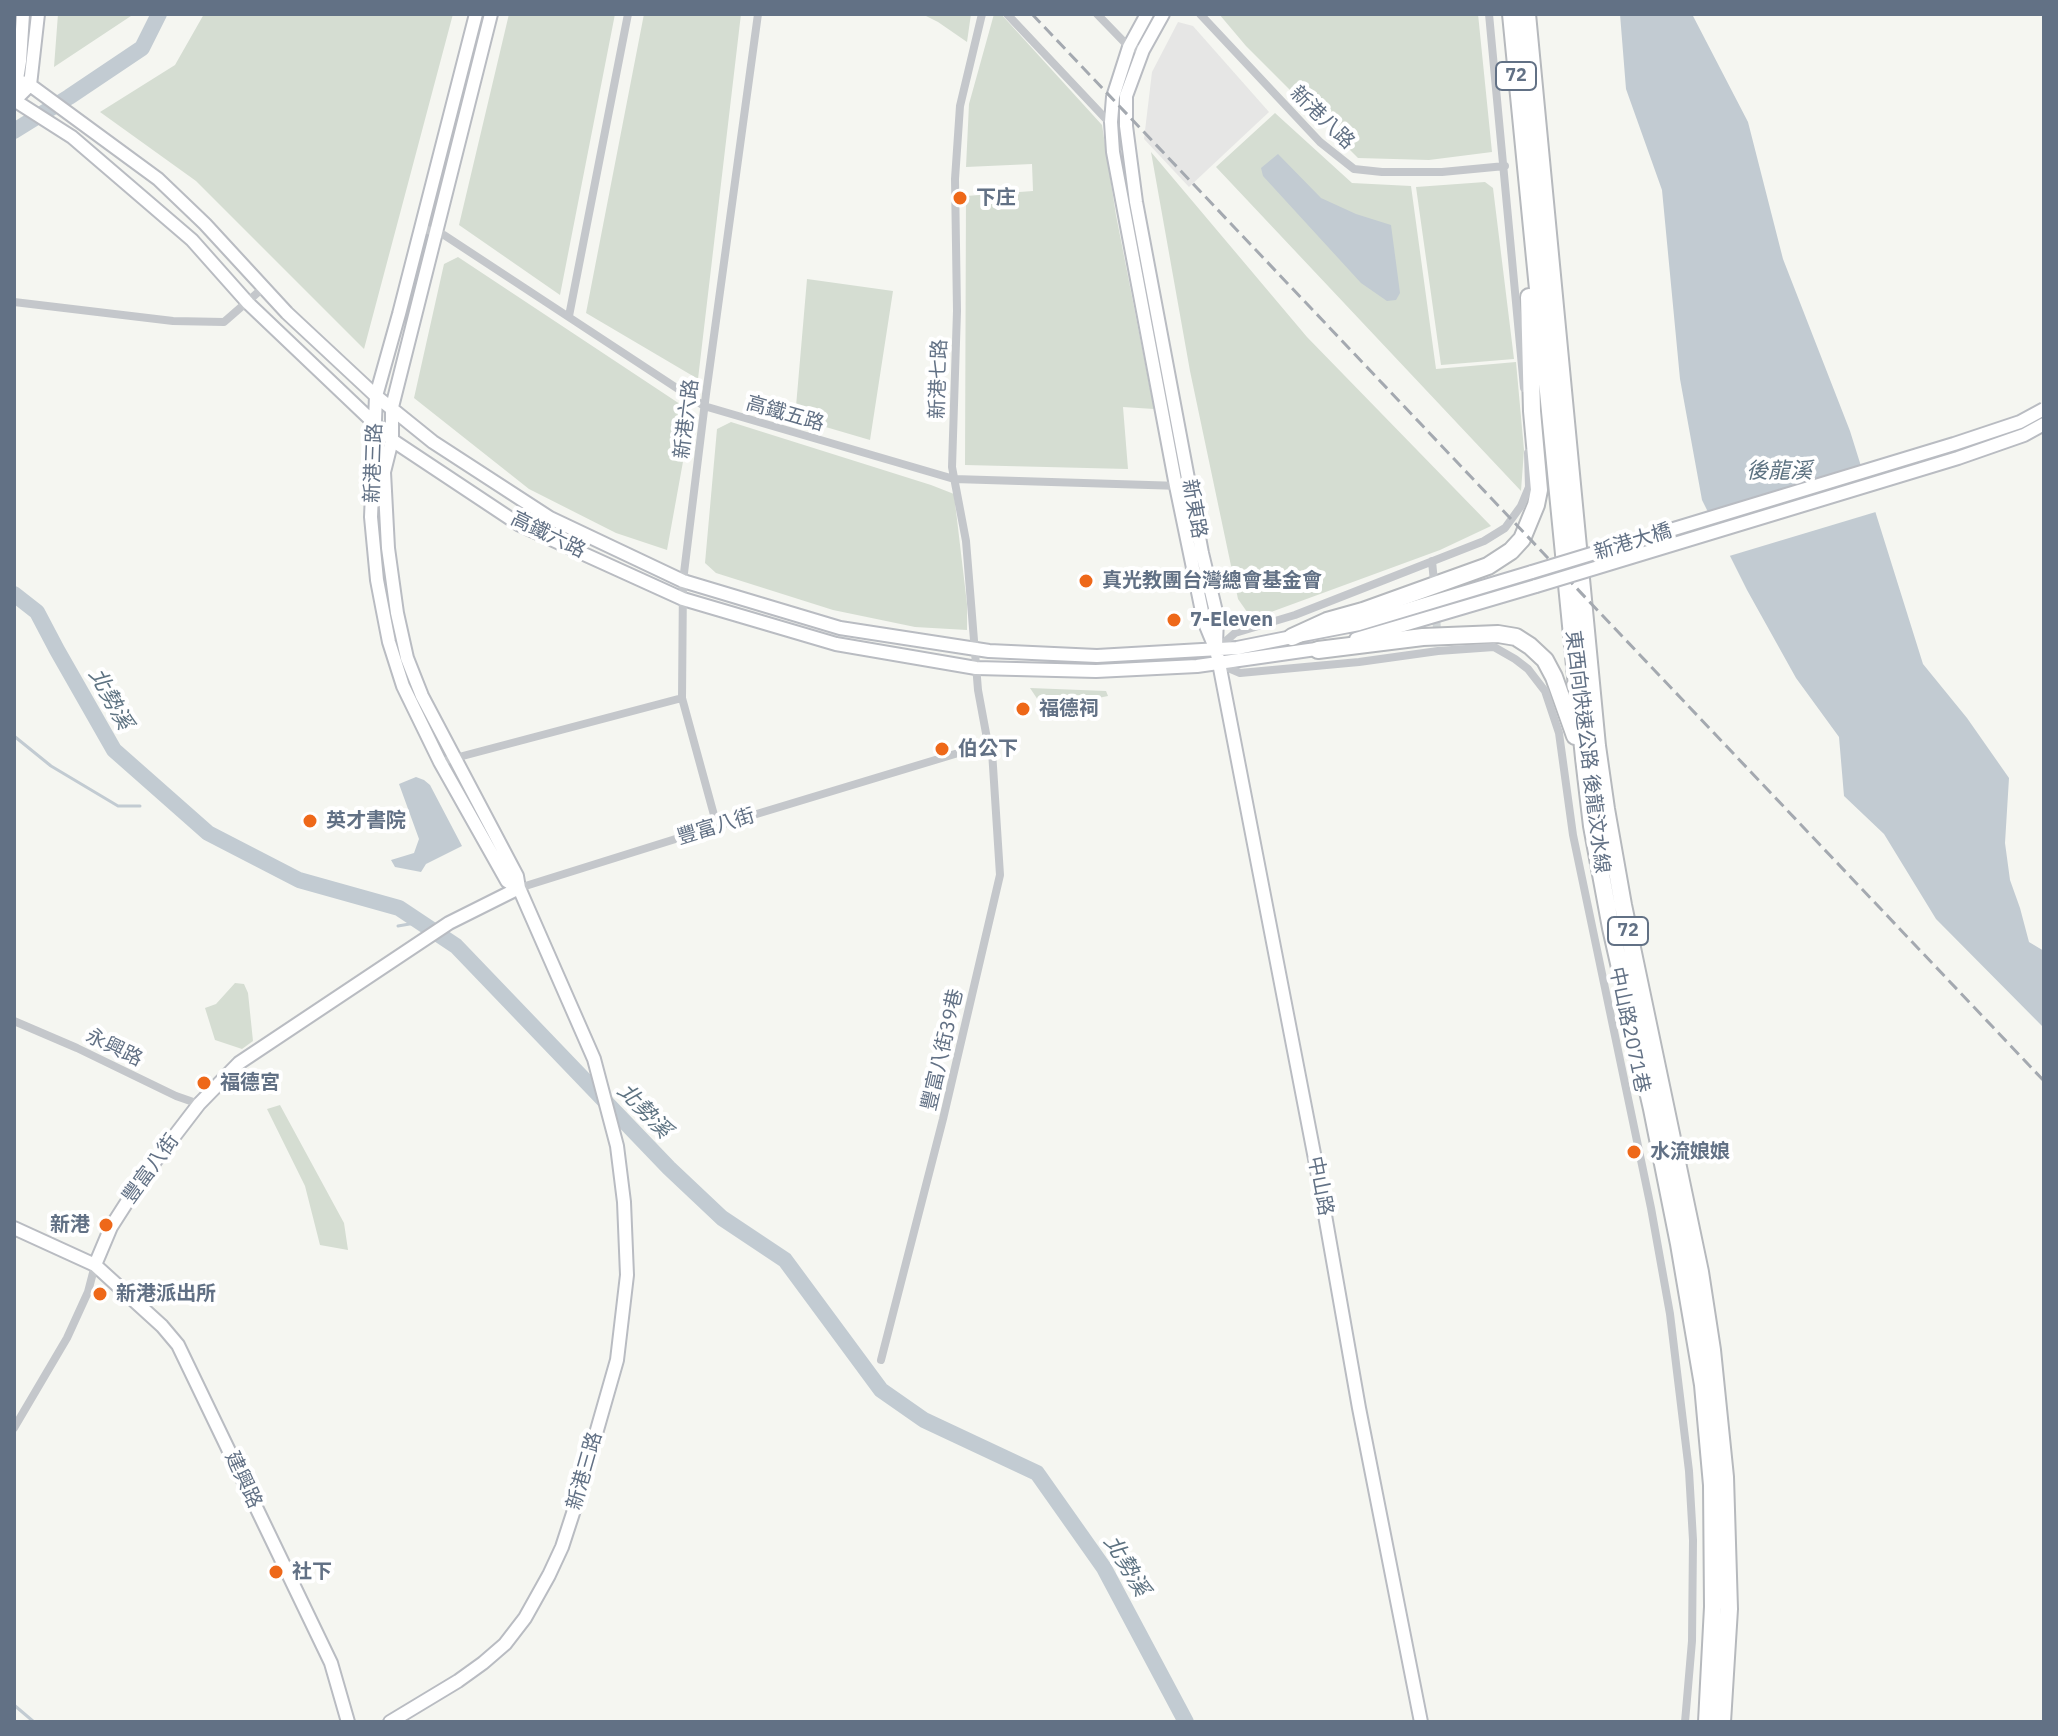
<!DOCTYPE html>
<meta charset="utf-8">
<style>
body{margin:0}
#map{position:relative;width:2058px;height:1736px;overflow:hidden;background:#f5f6f1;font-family:"IBM Plex Sans",sans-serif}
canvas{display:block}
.frame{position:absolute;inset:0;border:16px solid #627185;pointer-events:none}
</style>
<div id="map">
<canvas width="2058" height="1736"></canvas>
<div class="frame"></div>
</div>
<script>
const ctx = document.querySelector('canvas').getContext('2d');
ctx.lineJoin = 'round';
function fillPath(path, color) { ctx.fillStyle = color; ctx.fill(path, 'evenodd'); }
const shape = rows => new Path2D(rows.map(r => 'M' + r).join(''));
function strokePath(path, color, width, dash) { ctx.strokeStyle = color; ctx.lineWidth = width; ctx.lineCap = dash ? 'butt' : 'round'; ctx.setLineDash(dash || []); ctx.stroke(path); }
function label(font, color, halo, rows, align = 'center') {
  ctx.font = font + ' "IBM Plex Sans","Noto Sans TC",sans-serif'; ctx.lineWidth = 8; ctx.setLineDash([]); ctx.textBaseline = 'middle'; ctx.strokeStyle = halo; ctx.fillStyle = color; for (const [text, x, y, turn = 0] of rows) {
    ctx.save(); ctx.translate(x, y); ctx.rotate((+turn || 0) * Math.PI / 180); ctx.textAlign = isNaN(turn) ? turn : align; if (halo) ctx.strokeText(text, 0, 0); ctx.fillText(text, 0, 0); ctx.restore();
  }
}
fillPath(shape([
 [1178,22,1193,26,1269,112,1189,187,1144,139,1152,72]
]), '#e6e6e5');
fillPath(shape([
 [58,14,134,14,54,67],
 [204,14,453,14,364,349,196,181,100,112,175,65],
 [509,14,615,14,560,295,459,225],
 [644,14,741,14,698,379,586,313],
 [922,14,971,14,967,42,938,22],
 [994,14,1001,14,1102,125,1116,215,1154,409,1123,407,1128,469,965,465,966,196,1033,191,1032,164,966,167,969,104],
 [1219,14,1478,14,1492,152,1429,160,1358,158,1246,46],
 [1275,113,1352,183,1411,186,1436,369,1516,362,1524,450,1521,491,1216,167],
 [1151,152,1307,337,1491,526,1440,550,1252,619,1238,599,1190,371],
 [1485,182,1493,188,1514,359,1441,365,1416,187],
 [458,257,692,412,667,550,616,533,529,489,414,398,444,264],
 [807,279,893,291,870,440,795,418],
 [731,422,931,485,954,494,967,604,967,630,915,627,833,610,716,573,705,563,717,429],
 [1030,688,1106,691,1108,696,1044,709],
 [235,983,244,984,248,993,253,1041,242,1049,215,1040,205,1008,216,1004],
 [280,1105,344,1223,348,1250,320,1245,305,1186,267,1109]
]), '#d5ddd2');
fillPath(shape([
 [1620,14,1692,14,1748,122,1783,259,1850,431,1923,664,1967,718,2009,778,2005,843,2010,880,2020,908,2029,942,2044,951,2044,1028,1936,919,1884,834,1844,796,1839,737,1796,678,1747,590,1702,500,1680,379,1662,190,1626,89],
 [1278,154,1321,198,1356,214,1391,225,1400,293,1396,300,1387,301,1361,283,1263,176,1261,168],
 [416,777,424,780,430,785,462,846,426,864,421,872,395,867,391,860,414,853,419,839,399,784]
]), '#c2cbd2');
fillPath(shape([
 [1869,478,1879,511,1726,557,1710,525]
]), '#f5f6f1');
strokePath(shape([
 [14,736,51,766,118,806,140,806],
 [398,926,421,922],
 [14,1705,34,1722]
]), '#c2cbd2', 3);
strokePath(shape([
 [14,131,69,97,142,48,159,14],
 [14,594,37,612,57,650,114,750,208,833,299,880,399,908,456,946,669,1168,722,1218,785,1260,881,1390,924,1420,1037,1473,1104,1568,1186,1722]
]), '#c2cbd2', 16);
strokePath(shape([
 [1434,583,1438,646]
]), '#d0d5d6', 8, [8, 4]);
const secondary = shape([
 [476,14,399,314,376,396,371,517,377,580,382,606,389,642,403,686,440,762,507,881,519,888],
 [1147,14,1129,47,1113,97,1111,122,1113,152,1176,486,1204,621,1216,650,1219,663,1316,1164,1359,1408,1421,1722],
 [1163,14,1143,50,1126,96,1126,126,1136,202,1202,553,1217,616,1216,646],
 [14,79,30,85,158,179,205,224,287,313,376,396,433,442,550,518,683,581,840,628,989,651,1097,656,1237,648,1292,637,1359,624,1532,572],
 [16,85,20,61,23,14],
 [14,100,72,137,192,240,248,303,392,440,520,525,683,599,836,644,976,668,1096,671,1197,666,1323,648],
 [15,100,30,85,38,14],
 [1356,639,1536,586],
 [14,1228,95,1265,162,1326,178,1345,331,1663,348,1722],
 [95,1265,111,1227,143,1177,199,1104,239,1063,449,923,519,888],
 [390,1722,458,1681,483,1663,505,1644,525,1618,549,1575,562,1547,575,1507,617,1360,627,1275,624,1202,617,1146,594,1059,519,888,517,876,422,696,407,658,397,613,388,548,384,472,392,440,392,407,491,14]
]);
const highway = shape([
 [1511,14,1584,758,1592,826,1611,928,1652,1109,1679,1244,1703,1385,1712,1485,1713,1607,1707,1722],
 [1527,14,1597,746,1606,809,1623,905,1700,1272,1712,1350,1725,1477,1729,1609,1722,1722],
 [1292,637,1327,621,1363,611,1488,566,1511,551,1522,539,1536,505,1539,490,1532,411,1529,297],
 [1318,650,1423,637,1498,634,1516,637,1530,646,1545,660,1554,677,1575,736]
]);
strokePath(secondary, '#b9bcc2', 16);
strokePath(highway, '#b6b9bd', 20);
strokePath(shape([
 [1007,14,1105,118,1112,122],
 [1097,14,1129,47,1143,50],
 [1200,14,1320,142,1354,169,1382,172,1442,172,1505,166],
 [1489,14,1524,388],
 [421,228,444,235,704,406,954,479,1181,486],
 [14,302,173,321,224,322,263,288],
 [569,316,628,14],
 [1432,561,1434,582],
 [1218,648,1235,633,1295,615,1484,541,1505,528,1521,506,1529,487,1528,453],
 [1219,664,1240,673,1359,662,1438,651,1494,647,1515,659,1528,669,1545,691,1559,733,1573,835,1651,1208,1670,1314,1689,1471,1693,1540,1692,1641,1685,1722],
 [440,762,682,698],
 [717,826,682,698,683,581,706,394,758,14],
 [519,888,717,826,988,744],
 [14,1021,77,1048,176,1096,199,1104],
 [881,1360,943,1119,1000,875,992,751,988,744,978,690,966,541,952,467,957,311,955,179,960,106,982,14],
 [14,1428,67,1338,88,1292,95,1265]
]), '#c4c7cb', 8);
strokePath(secondary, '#fff', 12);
strokePath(highway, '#fff', 16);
strokePath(shape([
 [1032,14,2044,1081]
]), '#a4a9b0', 3, [12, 6]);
const secondaryBridge = shape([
 [1532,572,1954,444,2020,422,2044,409],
 [1536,586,1958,458,2024,435,2044,424]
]);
strokePath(secondaryBridge, '#b9bcc2', 16, []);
strokePath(secondaryBridge, '#fff', 12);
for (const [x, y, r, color] of [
 [960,198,8,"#ee6819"],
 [1086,581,8,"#ee6819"],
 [1174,620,8,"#ee6819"],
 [1023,709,8,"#ee6819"],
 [942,749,8,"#ee6819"],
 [310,821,8,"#ee6819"],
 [204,1083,8,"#ee6819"],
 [1634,1152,8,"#ee6819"],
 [106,1225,8,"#ee6819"],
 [100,1294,8,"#ee6819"],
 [276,1572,8,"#ee6819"]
]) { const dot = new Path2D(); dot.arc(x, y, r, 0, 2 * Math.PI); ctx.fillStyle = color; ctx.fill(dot); strokePath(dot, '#fff', 3); }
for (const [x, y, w] of [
 [1516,76,40],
 [1628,931,40]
]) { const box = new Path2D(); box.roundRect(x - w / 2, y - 14, w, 28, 6); ctx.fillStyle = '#fff'; ctx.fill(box); strokePath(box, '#627185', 2); }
label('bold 18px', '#627185', null, [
 ["72",1516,76],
 ["72",1628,931]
]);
label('20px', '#627185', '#fff', [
 ["新港八路",1322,118,44],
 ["新港七路",939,379,-88],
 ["高鐵五路",785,414,16],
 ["新港六路",687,419,-83],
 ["新港三路",374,463,-88],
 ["新東路",1194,509,80],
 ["高鐵六路",548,535,26],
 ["新港大橋",1633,542,-17],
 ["東西向快速公路 後龍汶水線",1587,752,83],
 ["豐富八街",716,827,-17],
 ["中山路2071巷",1629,1030,78],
 ["永興路",114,1048,26],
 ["豐富八街39巷",943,1050,-77],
 ["豐富八街",151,1169,-54],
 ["中山路",1320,1186,79],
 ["新港三路",585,1471,-74],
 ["建興路",243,1480,65]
]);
label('bold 20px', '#627185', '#fff', [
 ["下庄",976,198],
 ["真光教團台灣總會基金會",1102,581],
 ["7-Eleven",1190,620],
 ["福德祠",1039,709],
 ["伯公下",958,749],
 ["英才書院",326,821],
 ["福德宮",220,1083],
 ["水流娘娘",1650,1152],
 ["新港",90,1225,"right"],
 ["新港派出所",116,1294],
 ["社下",292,1572]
], 'left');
label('italic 22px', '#5e7382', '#fff', [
 ["後龍溪",1779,472],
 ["北勢溪",110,699,61],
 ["北勢溪",644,1111,46],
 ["北勢溪",1126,1566,59]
]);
</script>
